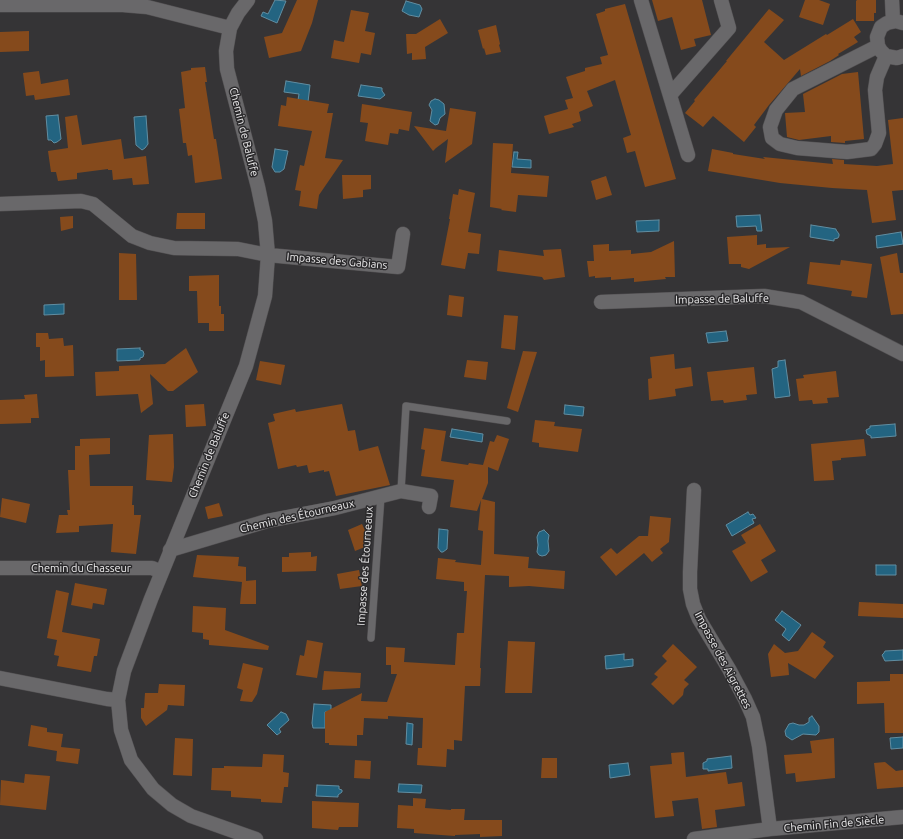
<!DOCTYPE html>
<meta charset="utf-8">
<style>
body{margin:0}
canvas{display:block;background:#353436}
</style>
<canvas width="903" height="839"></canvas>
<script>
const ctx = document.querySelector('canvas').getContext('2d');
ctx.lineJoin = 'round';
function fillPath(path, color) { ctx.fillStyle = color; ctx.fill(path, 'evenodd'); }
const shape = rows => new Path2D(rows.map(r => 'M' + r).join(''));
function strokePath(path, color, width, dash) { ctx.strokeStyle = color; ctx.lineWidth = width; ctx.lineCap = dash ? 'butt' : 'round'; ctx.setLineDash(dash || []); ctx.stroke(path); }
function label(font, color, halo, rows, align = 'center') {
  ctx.font = font + ' Ubuntu,sans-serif'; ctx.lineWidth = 3; ctx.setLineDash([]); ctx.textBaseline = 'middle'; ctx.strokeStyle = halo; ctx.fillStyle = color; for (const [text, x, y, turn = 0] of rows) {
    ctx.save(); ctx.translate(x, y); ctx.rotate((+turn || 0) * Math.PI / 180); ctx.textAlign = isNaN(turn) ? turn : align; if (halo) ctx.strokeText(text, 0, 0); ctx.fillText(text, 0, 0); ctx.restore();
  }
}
const water = shape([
 [275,0,286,1,277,23,261,16,263,12,268,14,275,0],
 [406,1,420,5,422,9,419,17,409,15,402,11,406,1],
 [286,81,310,85,308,102,298,100,299,94,284,92,286,81],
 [361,85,382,88,382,91,385,95,380,99,358,96,361,85],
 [435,99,439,100,444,104,445,114,440,118,438,124,435,125,430,121,432,110,429,105,431,101,435,99],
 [58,115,61,139,57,142,54,143,51,140,48,140,46,116,58,115],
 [146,116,148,144,145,148,142,150,136,145,134,117,146,116],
 [275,149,288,151,284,169,280,172,275,172,272,167,275,149],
 [514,152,518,152,517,159,531,160,531,168,512,167,514,152],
 [760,215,762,231,757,231,756,226,737,227,736,216,760,215],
 [659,220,659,231,637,232,636,221,659,220],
 [811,225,836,229,836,230,839,234,839,236,838,238,834,239,834,241,810,237,811,225],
 [901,232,903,244,877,248,876,236,901,232],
 [64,304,64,314,44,315,44,305,64,304],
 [726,331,728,341,708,343,706,333,726,331],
 [140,348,140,350,143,351,144,354,143,357,140,358,140,360,117,361,117,349,140,348],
 [785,360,790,396,775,398,772,369,778,367,778,361,785,360],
 [565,405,584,407,583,416,564,414,565,405],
 [895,424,896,436,871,438,871,436,867,434,866,430,870,428,870,426,895,424],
 [452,429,483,434,482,442,450,437,452,429],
 [748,512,750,515,753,514,756,518,752,519,754,523,732,536,726,525,748,512],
 [439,529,448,530,447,549,443,552,441,552,438,548,439,529],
 [544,530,549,535,548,541,549,551,546,555,542,556,539,555,537,552,538,545,537,537,539,532,544,530],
 [876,565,896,565,896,575,876,575,876,565],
 [782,611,801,625,789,641,782,635,786,629,775,620,782,611],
 [903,650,903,660,885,661,882,655,884,653,885,651,903,650],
 [624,654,624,660,633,659,633,666,606,669,605,656,624,654],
 [314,704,331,705,331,712,325,712,325,728,313,728,312,723,314,704],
 [281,712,286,714,289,720,279,729,281,732,277,735,267,725,281,712],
 [812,716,819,726,819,732,816,735,803,734,792,740,786,736,785,731,789,724,793,723,799,725,804,725,809,722,809,718,812,716],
 [407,723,413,724,412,745,406,744,407,723],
 [903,737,903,748,891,749,890,738,903,737],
 [731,756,732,768,708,771,708,769,703,769,703,763,707,761,707,759,731,756],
 [628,763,630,775,610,778,609,765,628,763],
 [399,784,422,785,421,793,398,792,399,784],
 [317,785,339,786,339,789,342,790,342,792,338,795,338,797,316,796,317,785]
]);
fillPath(water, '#236481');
strokePath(water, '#608da1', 1);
fillPath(shape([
 [297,0,318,0,312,23,301,51,269,58,264,37,282,33],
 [652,0,702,0,711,35,694,39,696,46,681,50,672,17,658,21],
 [805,0,819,0,830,4,823,25,799,17],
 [857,0,876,0,876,13,874,13,874,21,856,21,856,1],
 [625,4,676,179,645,187,635,151,627,153,623,138,631,135,615,80,587,91,593,106,579,112,581,121,572,124,574,127,549,134,544,116,568,109,565,100,573,98,566,77,585,71,585,68,602,64,600,57,608,55,596,14,605,11,605,9],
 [769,9,784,20,764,42,784,60,826,34,827,35,853,19,861,32,854,37,858,42,838,54,839,55,830,61,801,76,800,69,769,105,754,125,756,127,744,142,713,116,703,127,685,113,695,101,694,100,727,61,726,61],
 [351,10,369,13,365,31,375,33,371,55,361,53,359,63,331,58,334,40,344,42],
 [440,19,448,33,425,47,426,59,412,60,412,53,407,54,406,34,416,34],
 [496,25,500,44,499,45,501,52,486,55,484,48,483,49,478,30],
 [29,31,29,51,0,52,0,32],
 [205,67,207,82,205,82,214,139,216,139,222,179,195,183,192,155,188,156,186,143,183,143,179,109,185,108,181,72,191,70,191,68],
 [39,71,41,84,68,79,70,95,35,100,34,95,26,96,23,73],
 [858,72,864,139,845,141,845,143,831,142,831,136,799,140,787,137,785,113,805,112,803,94,842,74],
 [287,97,329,104,327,113,333,113,325,158,343,160,319,195,317,209,299,206,301,191,295,190,300,165,304,166,312,131,278,126,281,105,286,106],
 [362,104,412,112,409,131,399,129,398,134,390,133,388,145,365,141,368,123,360,122],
 [450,108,476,112,472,144,445,163,448,139,436,148,433,151,414,126,446,131],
 [77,115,82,145,121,139,124,159,146,156,149,184,133,185,132,178,113,180,112,170,108,170,108,169,77,173,77,179,58,181,56,172,51,172,48,151,68,148,65,117],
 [903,118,903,190,892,191,896,220,872,223,867,190,832,188,780,183,708,171,712,149,733,153,733,154,765,159,763,157,833,164,832,159,844,160,844,164,877,166,893,164,888,120],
 [493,143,513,144,511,173,549,176,547,197,518,195,516,212,501,210,502,209,490,207],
 [342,175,371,175,371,189,363,190,363,197,343,199],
 [606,176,612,195,596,200,591,181],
 [459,189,475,193,468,232,481,234,479,254,468,253,465,269,441,265,450,219,449,219,453,194,458,195],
 [177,213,205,213,205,229,176,229],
 [73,216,73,228,61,231,60,217],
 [757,235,757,245,766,244,766,248,790,247,749,269,741,267,741,264,729,264,727,237],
 [674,241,675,277,665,277,666,279,634,282,634,278,611,280,611,277,595,278,595,276,589,277,587,261,594,261,593,245,609,244,609,251,631,250,631,254,651,252],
 [561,249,565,277,544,280,542,277,497,271,499,250,544,256,543,250],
 [119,253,136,254,137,300,119,300],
 [897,253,900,273,903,273,903,314,891,315,880,257],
 [841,260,872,264,867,298,851,296,852,291,807,284,810,262,840,265],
 [219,275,219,306,221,306,221,314,224,314,224,331,209,331,209,323,198,323,197,291,189,291,189,276],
 [449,295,464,297,462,317,447,315],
 [504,315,518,316,515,350,501,348],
 [36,333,48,333,49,339,63,338,64,346,73,345,74,376,45,377,45,360,40,361,40,347,36,347],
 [186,348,198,372,173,391,168,391,150,374,153,404,141,413,138,394,96,396,95,372,119,371,119,366,165,364],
 [523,351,537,352,518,412,507,408],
 [674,354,675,369,691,367,693,386,675,389,676,396,649,400,648,379,652,378,650,357],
 [467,360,488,362,486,380,464,377],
 [260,361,285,365,281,385,256,380],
 [754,367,757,394,746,395,747,400,724,403,723,400,711,401,707,372],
 [836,371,839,397,827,398,828,403,813,404,812,400,799,401,796,379,804,378,803,375],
 [37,394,39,418,31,418,31,423,0,424,0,400,25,399,24,395],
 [204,404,206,426,186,427,185,405],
 [342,404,348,431,355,430,359,451,378,446,390,485,336,496,329,471,324,472,324,470,309,473,307,465,297,467,296,465,278,469,268,423,275,421,273,414,295,409,296,412],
 [535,420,555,422,554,426,582,429,578,452,539,447,539,443,532,442],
 [424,428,446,431,441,461,468,465,469,463,483,465,490,441,494,442,497,435,509,439,498,471,488,467,488,483,482,499,495,502,494,554,529,557,528,568,565,571,564,589,529,586,509,587,509,576,485,575,480,668,481,668,480,686,465,686,462,741,454,740,454,750,447,749,446,767,417,765,418,748,422,748,423,718,388,716,388,719,364,718,363,735,357,735,357,746,329,745,329,743,325,743,325,712,362,693,361,701,387,702,397,674,391,674,391,665,386,665,386,647,405,648,404,662,455,665,457,633,464,633,467,591,464,591,464,582,436,579,438,558,456,560,455,562,481,565,483,531,478,530,481,500,477,511,450,507,454,480,421,476,425,450,421,449],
 [173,434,174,467,172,482,146,480,149,435],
 [110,438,110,454,89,455,90,486,133,486,132,505,134,505,134,515,141,515,136,554,111,552,113,524,79,526,79,532,56,533,59,515,68,515,67,510,70,510,68,470,75,470,75,446,80,446,80,439],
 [864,439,866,456,841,458,841,460,832,461,834,480,814,481,811,444],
 [2,498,30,504,26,523,0,517],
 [219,503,223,516,208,519,205,507],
 [650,516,671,518,669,542,660,549,663,553,652,562,644,553,616,576,600,557,611,548,617,554,639,536,648,536],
 [362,524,369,539,368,540,370,545,355,551,348,530],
 [760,524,776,551,761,560,768,572,751,582,732,551,746,543,741,535],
 [311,552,311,557,317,556,316,571,282,572,282,557,289,557,289,553],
 [197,555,239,557,238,566,246,567,246,581,256,580,256,604,240,604,242,582,193,577],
 [359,570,362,586,340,589,337,574],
 [75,583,107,589,104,605,93,603,92,609,71,605],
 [56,590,69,593,62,632,100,639,97,656,94,656,91,672,57,666,59,656,54,655,57,640,47,638],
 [859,602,903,604,903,618,858,616],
 [193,606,226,608,225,630,269,646,268,650,209,645,209,640,203,639,203,633,192,632],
 [812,632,826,642,823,647,834,656,815,679,788,663,789,675,771,677,768,654,774,644,785,653,798,651],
 [307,640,323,643,317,678,296,675,300,655,304,656],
 [508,641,535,642,532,693,505,693],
 [673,644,697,667,684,680,689,684,684,689,683,695,673,705,651,684,658,677,654,674,667,661,662,656],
 [243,663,263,668,257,694,252,702,240,701,243,690,237,688],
 [324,671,361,673,360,688,322,690],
 [890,674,903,674,903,733,885,733,884,703,857,704,857,682,890,681],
 [159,684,185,685,184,706,168,705,167,710,146,726,141,718,141,708,144,708,145,693,158,693],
 [31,725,47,728,47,732,63,734,61,747,80,749,78,764,56,761,57,751,28,746],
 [175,738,193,739,192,776,173,775],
 [834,738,835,778,796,782,795,773,786,774,784,755,812,753,810,741],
 [684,752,686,777,726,772,728,784,742,782,745,806,715,810,717,827,702,829,698,798,672,801,674,816,655,818,650,766,672,764,671,753],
 [263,754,284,755,283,772,289,773,288,787,284,787,282,803,261,802,261,799,231,797,231,791,211,790,212,768,224,768,224,766,262,767],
 [542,758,557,758,557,778,541,778],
 [355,760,371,761,370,779,354,778],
 [885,762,896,771,903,770,903,787,877,789,874,763],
 [25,774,50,776,46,810,0,805,1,780,24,783],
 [413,798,426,799,425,808,451,810,451,809,465,809,464,820,502,820,502,836,480,837,480,834,455,835,455,836,414,833,414,829,397,828,398,805,413,806],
 [312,801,359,803,358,827,339,827,338,830,312,828]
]), '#854a1c');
const lane = shape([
 [401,491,406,406,507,421],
 [371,638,381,496]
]);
const street = shape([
 [248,0,238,13,230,28,226,51,227,69,258,187,265,221,268,255,265,296,246,366,151,599,124,671,118,700,121,730,131,760,153,789,172,805,191,816,256,839],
 [641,0,688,155],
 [892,0,893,21],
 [0,5,123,5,147,7,230,28],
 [903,23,896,21,887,23,881,27,877,37,878,46,881,51,886,56,897,58,903,56],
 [878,46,793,89,776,110,770,127,772,138,780,144,797,148,847,152,871,149,875,144,879,133,875,90,877,77,886,56],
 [670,95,729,28,721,0],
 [0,204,81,201,93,204,132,236,150,243,174,248,238,249,268,255,398,267,403,234],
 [601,302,764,296,801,302,903,354],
 [694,490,690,572,690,589,693,604,699,619,729,669,745,699,753,717,759,746,770,829],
 [170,550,267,521,335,508,401,491,431,496,429,507],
 [0,568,152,568,162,572],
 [0,678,107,699,118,700],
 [694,839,770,829,903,817]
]);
strokePath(lane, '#535153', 8);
strokePath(street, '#535153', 15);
strokePath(lane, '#69686a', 7);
strokePath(street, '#69686a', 14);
label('11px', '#edeced', '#2b2a2c', [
 ["Chemin de Baluffe",244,132,76],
 ["Impasse des Gabians",337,261,5],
 ["Impasse de Baluffe",722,299,-1],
 ["Chemin de Baluffe",209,455,-68],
 ["Chemin des Étourneaux",297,516,-13],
 ["Impasse des Étourneaux",365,566,-86],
 ["Chemin du Chasseur",81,568],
 ["Impasse des Aigrettes",723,660,62],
 ["Chemin Fin de Siècle",834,824,-5]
]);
</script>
